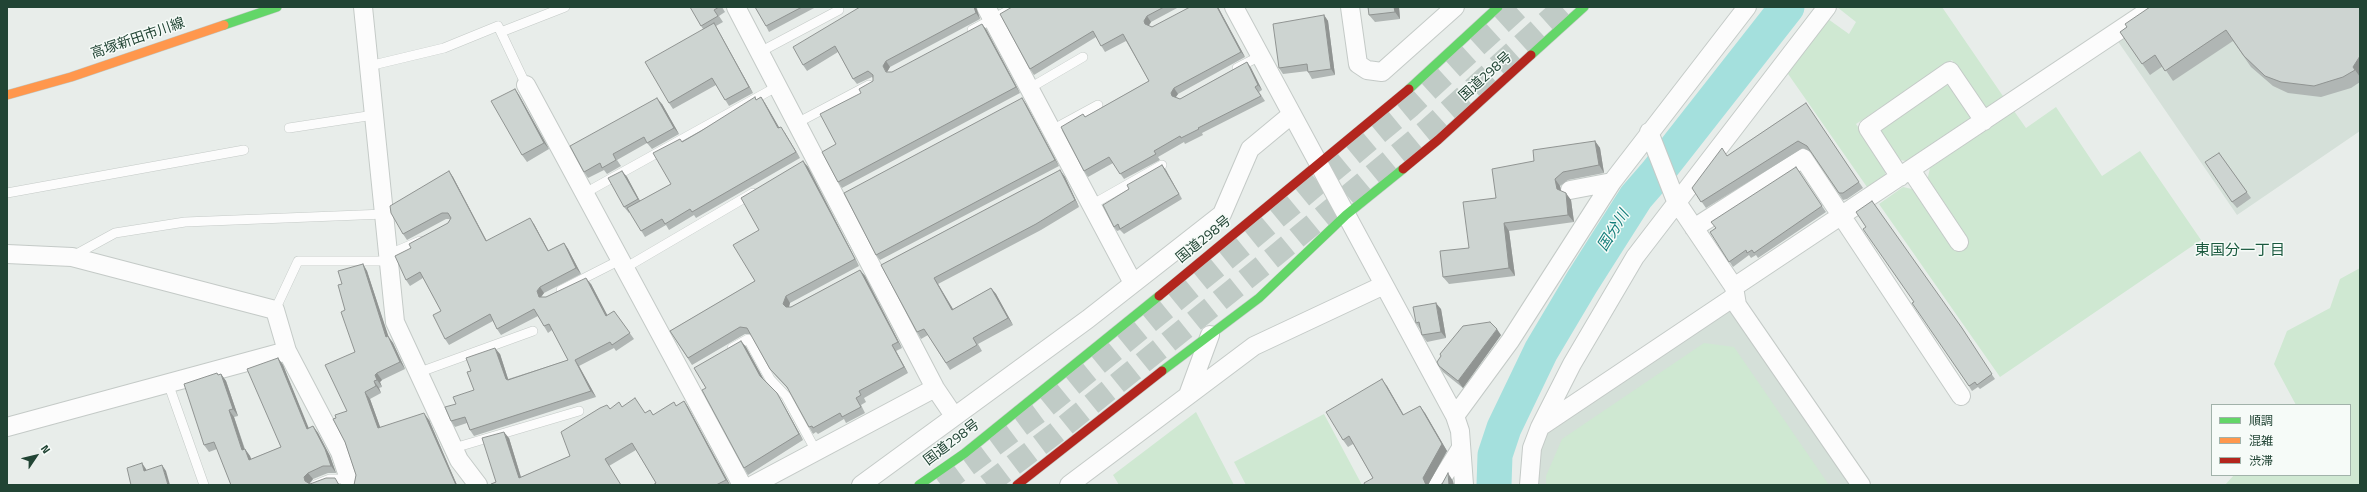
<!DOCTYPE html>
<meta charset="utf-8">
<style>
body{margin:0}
#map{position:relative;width:2367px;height:492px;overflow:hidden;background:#e8edea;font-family:"Titillium Web","Noto Sans JP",sans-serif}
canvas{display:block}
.frame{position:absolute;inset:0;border:8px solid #214434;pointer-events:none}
.legend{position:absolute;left:2211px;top:404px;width:140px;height:72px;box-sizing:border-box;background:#f6fbf8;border:1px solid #a1b2aa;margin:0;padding:5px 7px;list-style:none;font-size:12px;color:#214434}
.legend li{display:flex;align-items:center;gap:8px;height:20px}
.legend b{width:20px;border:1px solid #a1b2aa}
.north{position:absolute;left:16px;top:436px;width:40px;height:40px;-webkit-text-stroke:3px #f6fbf8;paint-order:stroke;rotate:55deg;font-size:11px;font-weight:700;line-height:16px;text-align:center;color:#214434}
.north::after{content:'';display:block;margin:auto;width:14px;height:18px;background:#214434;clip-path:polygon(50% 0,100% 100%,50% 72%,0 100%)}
</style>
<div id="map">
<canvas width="2367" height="492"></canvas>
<div class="frame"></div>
<ul class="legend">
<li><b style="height:5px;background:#63d668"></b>順調</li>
<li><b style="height:5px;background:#ff974d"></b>混雑</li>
<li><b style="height:5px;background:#b3261e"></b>渋滞</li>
</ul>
<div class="north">N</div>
</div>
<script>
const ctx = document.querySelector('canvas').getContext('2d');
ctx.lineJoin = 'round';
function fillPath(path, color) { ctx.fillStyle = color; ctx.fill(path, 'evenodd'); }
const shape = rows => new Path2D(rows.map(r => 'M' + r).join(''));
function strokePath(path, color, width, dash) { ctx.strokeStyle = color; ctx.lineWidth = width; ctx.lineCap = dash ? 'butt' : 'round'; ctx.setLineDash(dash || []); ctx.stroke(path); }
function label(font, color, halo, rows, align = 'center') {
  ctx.font = font + ' "Titillium Web","Noto Sans JP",sans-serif'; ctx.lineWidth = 3; ctx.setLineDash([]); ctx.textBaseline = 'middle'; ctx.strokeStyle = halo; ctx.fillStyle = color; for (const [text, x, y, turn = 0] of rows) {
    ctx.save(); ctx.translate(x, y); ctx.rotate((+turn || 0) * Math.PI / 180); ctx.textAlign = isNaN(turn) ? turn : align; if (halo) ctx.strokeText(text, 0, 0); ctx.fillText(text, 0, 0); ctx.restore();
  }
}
fillPath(shape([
 [2166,7,2360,7,2360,131,2237,215,2117,40],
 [1729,307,1850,485,1535,485,1542,434]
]), '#d5e0d9');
fillPath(shape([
 [1837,7,1942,7,2005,99,1991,109,1983,106,1952,60,1856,124,1886,168,1885,175,1867,187,1786,71,1828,19,1849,34,1856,22],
 [1944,84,1952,87,1973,116,1971,121,1912,162,1900,160,1881,133,1882,125],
 [2056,107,2102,176,2140,151,2201,240,2000,377,1879,204,1903,187,1912,189,1954,249,1967,239,1927,181,1930,168,2014,111,2026,128],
 [2360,268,2360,485,2225,485,2234,475,2350,475,2350,405,2296,405,2274,364,2287,331,2330,308,2340,279],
 [1704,343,1734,347,1829,485,1546,485,1546,476,1562,439],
 [1196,412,1234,485,1119,485,1113,475],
 [1324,414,1362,485,1246,485,1234,462]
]), '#cfe8d2');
strokePath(shape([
 [1494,485,1495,455,1504,428,1541,351,1582,282,1636,197,1656,174,1787,7]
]), '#a4e0dd', 35);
strokePath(shape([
 [941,485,1042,410,1260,232,1410,107,1520,7],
 [987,485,1057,432,1276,255,1428,129,1563,7]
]), '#c0cbc6', 22, [22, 11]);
const lane = shape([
 [972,30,1015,7],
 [501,32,565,7],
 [760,52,839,10],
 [369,66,444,48,498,26,526,85],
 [1237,68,1260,56],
 [1030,88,1083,57],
 [797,123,869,85],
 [289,128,374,115],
 [1052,130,1098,105],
 [7,193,244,150],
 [585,193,778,86],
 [1093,204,1162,165],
 [387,255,420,241],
 [73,256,115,233,185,222,385,214],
 [625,268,753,193],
 [561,290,620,260],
 [275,310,298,261,388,261],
 [732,348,748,339,770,379,786,396,816,451],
 [420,372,533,331],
 [168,383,204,485],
 [454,448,579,411],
 [315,485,330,479,349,479]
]);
const street = shape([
 [363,7,395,322,459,460,478,485],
 [736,7,935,388,954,416],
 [986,7,1133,283],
 [1234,7,1455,416,1460,431,1464,485],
 [1350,7,1358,64,1367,70,1382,72,1455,7],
 [526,85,742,485],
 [1649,132,1676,201,1734,287,1737,305,1861,485],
 [1911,170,1959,242],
 [1900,177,1868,128,1950,71,1984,121],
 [1570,190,1612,182],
 [1694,228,1803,158,1961,396],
 [7,254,72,257,275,310,287,351,340,452,351,485],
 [1734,287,2154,7],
 [1188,395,1210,335],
 [1455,416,1510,341,1612,182,1747,7],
 [7,427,287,351],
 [1540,427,1734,297],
 [753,485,935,388],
 [861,485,1088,319,1222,214,1250,149,1291,115],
 [1069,485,1254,346,1384,285],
 [1438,485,1461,448],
 [1529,485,1532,448,1540,427,1572,364,1635,257,1827,7]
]);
const fast = shape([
 [224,25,277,7],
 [1531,55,1584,7],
 [1409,89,1498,7],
 [1162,371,1259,298,1346,215,1403,169],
 [919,485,965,453,1159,296]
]);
const slow = shape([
 [7,95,71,77,224,25]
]);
const jam = shape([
 [1403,169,1438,140,1531,55],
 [1159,296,1409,89],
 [1017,485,1162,371]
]);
strokePath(lane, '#c4cac7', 10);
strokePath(street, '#c4cac7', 20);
strokePath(fast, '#c1c9c5', 10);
strokePath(slow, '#c1c9c5', 10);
strokePath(jam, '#c1c9c5', 10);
strokePath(lane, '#fcfcfc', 9);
strokePath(street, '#fcfcfc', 18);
strokePath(fast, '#63d668', 9);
strokePath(slow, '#ff974d', 9);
strokePath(jam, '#b3261e', 9);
fillPath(shape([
 [690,7,722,7,725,12,719,16,723,22,716,26,753,93,729,106,716,85,673,109,669,103,703,29],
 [755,7,816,7,769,32,766,26],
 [860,7,976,7,980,19,890,67,887,72,892,72,986,29,1020,93,842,188,838,182,836,144,861,93,873,81,873,78,872,77,857,84,853,79,838,52,807,71,803,65],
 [1012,7,1179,7,1151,22,1149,26,1152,27,1218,7,1245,57,1178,94,1176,97,1180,99,1247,62,1251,68,1262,90,1259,92,1265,101,1202,133,1203,135,1185,144,1184,142,1158,157,1160,160,1124,179,1113,163,1088,177,1084,171,1083,114,1085,117,1149,81,1126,41,1105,52,1096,37,1034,75,1030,69],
 [1368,7,1399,7,1400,19,1375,22,1369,15],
 [2360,7,2360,82,2351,88,2321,97,2288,93,2273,86,2251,67,2233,41,2173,81,2163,66,2150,75,2120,32,2127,27],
 [1324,15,1328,21,1335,75,1312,79,1308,72,1308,71,1283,74,1279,68],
 [515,89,519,95,549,149,527,162,522,155],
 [761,97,765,103,779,128,785,133,800,158,696,218,694,215,669,230,666,225,645,237,630,212,629,213,624,207,622,171,627,177,640,201,671,184,682,141],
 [1022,98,1026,104,1059,166,880,260,876,255],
 [1806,103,1863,188,1847,199,1843,200,1811,152,1803,148,1706,208,1692,188,1727,156],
 [662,104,679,134,652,149,647,143,617,160,621,166,607,174,604,170,588,178,584,172],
 [1595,141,1600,148,1604,173,1568,180,1560,186,1561,191,1571,200,1574,222,1509,231,1515,276,1449,284,1443,277,1469,248,1496,198,1534,161],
 [2219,153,2251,198,2237,208,2232,202],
 [803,161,808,167,859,266,790,303,789,307,791,307,860,270,865,276,902,348,896,351,908,373,864,398,866,402,861,405,865,413,846,423,844,419,818,434,816,432,813,434,809,427,789,390,775,375,770,369,751,334,745,334,692,365,670,331,755,281,759,230],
 [1162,165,1182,199,1124,234,1120,230,1117,231,1114,227,1129,189],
 [1796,167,1826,212,1758,258,1756,255,1751,258,1749,255,1733,267,1710,232],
 [1060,170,1065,177,1079,207,1041,230,938,284,953,309,991,288,996,294,1013,325,978,344,982,351,950,370,928,335,921,339,917,332,881,265],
 [449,171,453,177,486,241,534,224,548,251,564,243,568,249,581,274,544,293,541,297,546,297,591,284,607,316,614,311,634,339,616,351,614,348,579,366,596,397,474,436,470,430,467,423,455,427,451,421,456,404,474,390,471,371,500,354,508,379,568,360,552,330,548,333,538,316,501,335,497,329,493,321,449,345,445,339,441,311,423,278,410,286,406,280,411,248,448,223,450,219,446,219,407,240,403,234],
 [1872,201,1995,379,1980,389,1978,387,1972,391,1866,227],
 [363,264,367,271,388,336,393,343,405,369,382,380,380,382,382,387,379,388,381,393,370,399,380,427,429,420,457,485,354,485,356,475,345,442,336,418,347,411,355,352,345,310,342,284],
 [1441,309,1446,338,1427,342,1422,335,1421,329,1420,329,1416,323],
 [1501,335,1463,388,1443,372,1439,366,1441,356,1440,354],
 [741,341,746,347,763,378,781,400,803,440,748,475,744,468],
 [278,358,283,365,308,428,313,426,318,433,330,456,336,473,328,473,313,479,309,484,340,485,231,485,217,449,209,452,204,445,219,375,221,374,226,381,238,416,234,417,245,449,250,456,251,459,281,447],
 [1387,386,1404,415,1425,413,1447,451,1428,485,1365,485,1373,478,1353,444,1348,447,1343,440],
 [684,401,688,407,730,485,653,485,656,483,636,450,609,466,621,485,492,485,496,482,509,438,521,477,570,456,610,409,622,407,645,413,650,410,653,415,674,402,676,406]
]), '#b0b6b4');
fillPath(shape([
 [974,7,976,7,980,19,976,13],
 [1217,7,1218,7,1245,57,1241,52],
 [1394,7,1399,7,1400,19,1395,12],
 [1324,15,1328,21,1335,75,1331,69],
 [1147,16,1151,22,1148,26,1145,24,1144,21],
 [714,23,718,30,753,93,749,87],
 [982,24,986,29,1020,93,1016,87],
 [2360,56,2360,77,2353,67],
 [886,61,890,67,887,72,890,77,883,66],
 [1247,62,1251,68,1262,90,1258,85],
 [1174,88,1178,94,1175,98,1172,96,1171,93],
 [515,89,519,95,549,149,544,143],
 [761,97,765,103,783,134,778,128],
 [657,98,662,104,679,134,674,128],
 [1022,98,1026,104,1059,166,1055,160],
 [781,127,785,133,800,158,796,152],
 [1595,141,1600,148,1604,173,1599,165],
 [803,161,808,167,859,266,855,259],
 [1162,165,1166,170,1182,199,1179,194],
 [1060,170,1065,177,1079,207,1075,200],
 [449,171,453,177,490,247,486,241],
 [622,171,627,177,642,205,638,199],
 [1555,179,1560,186,1562,197,1557,189],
 [1566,193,1571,200,1574,222,1568,215],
 [530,218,534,224,552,257,548,251],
 [1504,223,1509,231,1515,276,1509,268],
 [564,243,568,249,581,274,576,268],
 [363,264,367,271,391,344,386,337],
 [860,270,865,276,902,348,898,342],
 [586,278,591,284,611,322,606,316],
 [934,278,938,284,957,316,952,310],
 [540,287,544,293,541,297,539,297,537,291],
 [991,288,996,294,1013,325,1008,318],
 [786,296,790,303,788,310,783,304],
 [1436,303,1441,309,1446,338,1441,332],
 [1497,329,1501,335,1463,388,1458,381],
 [388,336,393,343,405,369,400,362],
 [741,341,746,347,765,382,760,376],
 [892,345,896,351,908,373,904,367],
 [495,348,500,354,510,385,506,379],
 [278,358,283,365,312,436,307,429],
 [575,360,579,366,596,397,591,391],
 [377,373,382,380,380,382,382,387,377,380,375,375],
 [221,374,226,381,238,416,233,409],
 [1382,379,1387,386,1408,423,1403,415],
 [374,381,379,388,381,393,376,386],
 [365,392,370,399,383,435,378,428],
 [777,393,781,400,803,440,799,434],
 [684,401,688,407,730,485,726,480],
 [1420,406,1425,413,1447,451,1428,485,1426,485,1423,478],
 [229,410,234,417,247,457,242,450],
 [424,413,429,420,457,485,456,485],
 [313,426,318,433,330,456,336,473,331,466],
 [504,432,509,438,523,484,519,478],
 [245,449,250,456,254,466,249,460],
 [142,463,146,469,148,477,144,471],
 [162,465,166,471,170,485,168,485],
 [308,473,313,479,309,484,305,481,304,477],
 [1448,473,1453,481,1454,485,1449,485]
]), '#909492');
const building = shape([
 [690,7,719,7,714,10,718,16,701,26,690,7],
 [755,7,802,7,766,26,755,7],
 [860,7,974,7,976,13,886,61,883,66,886,72,892,72,982,24,1016,87,838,182,822,152,836,144,820,114,861,93,859,89,873,81,873,75,868,71,853,79,835,46,803,65,793,47,860,7],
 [1012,7,1164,7,1147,16,1144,21,1145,24,1152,27,1190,7,1217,7,1241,52,1174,88,1171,93,1172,96,1180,99,1247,62,1258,85,1255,87,1261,96,1198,128,1199,129,1181,138,1180,136,1154,151,1156,154,1120,174,1109,157,1084,171,1061,127,1083,114,1085,117,1094,112,1149,81,1123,34,1101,46,1093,31,1030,69,1000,14,1012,7],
 [1368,7,1394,7,1395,12,1369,15,1368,7],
 [2150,7,2360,7,2360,56,2353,67,2355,70,2343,77,2314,86,2281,82,2265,76,2244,56,2226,30,2165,71,2155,55,2142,64,2120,32,2127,27,2125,24,2150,7],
 [1324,15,1331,69,1308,72,1307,64,1279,68,1273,24,1324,15],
 [714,23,749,87,725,100,712,78,669,103,645,62,714,23],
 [515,89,544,143,522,155,491,101,515,89],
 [755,97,756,100,761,97,778,128,781,127,796,152,692,212,690,209,665,224,662,219,641,231,627,208,671,184,653,153,680,139,682,142,701,131,755,97],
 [657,98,674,128,647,143,644,137,613,154,616,160,602,168,600,163,584,172,570,146,657,98],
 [1022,98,1055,160,876,255,844,193,1022,98],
 [1806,103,1859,182,1843,193,1839,193,1807,146,1798,141,1701,202,1692,188,1722,148,1727,156,1806,103],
 [1595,141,1599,165,1563,172,1555,179,1557,189,1566,193,1568,215,1504,223,1509,268,1443,277,1440,251,1469,248,1463,202,1496,198,1492,169,1534,161,1533,150,1595,141],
 [2219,153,2247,192,2232,202,2205,162,2219,153],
 [803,161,855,259,786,296,783,304,786,307,791,307,860,270,898,342,892,345,904,367,859,391,861,395,856,398,861,407,842,417,840,413,813,428,812,426,809,427,787,387,770,369,747,328,740,327,688,358,670,331,755,281,733,245,759,230,741,198,803,161],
 [1162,165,1179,194,1120,229,1118,224,1114,227,1103,205,1129,189,1127,185,1162,165],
 [1796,167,1822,206,1754,253,1752,250,1747,253,1746,250,1729,262,1710,232,1716,228,1711,222,1796,167],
 [1060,170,1075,200,1036,224,934,278,952,310,991,288,1008,318,973,338,977,345,946,363,924,329,917,332,881,265,1060,170],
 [449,171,486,241,530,218,548,251,564,243,576,268,540,287,537,291,539,297,546,297,586,278,606,316,614,311,630,333,612,345,610,342,575,360,591,391,470,430,465,417,451,421,445,407,456,404,453,397,474,390,467,372,471,371,466,358,495,348,506,379,508,380,568,360,549,324,544,326,534,309,497,329,490,314,445,339,433,315,441,311,420,272,406,280,395,256,411,248,409,244,448,223,451,218,448,213,442,213,403,234,391,213,390,206,449,171],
 [622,171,638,199,624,207,608,178,622,171],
 [1872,201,1962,328,1992,374,1977,385,1975,382,1969,386,1912,303,1914,302,1863,229,1866,227,1856,212,1872,201],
 [363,264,386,337,388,336,400,362,377,373,375,375,377,380,374,381,376,386,365,392,378,428,424,413,456,485,354,485,356,475,345,442,333,419,336,418,335,415,347,411,325,365,355,352,341,312,345,310,338,285,342,284,338,271,363,264],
 [1436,303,1441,332,1422,335,1419,322,1416,323,1413,307,1436,303],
 [1490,322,1497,329,1458,381,1439,366,1437,362,1441,356,1440,354,1463,326,1490,322],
 [741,341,760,376,777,393,799,434,744,468,702,390,706,388,694,368,741,341],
 [278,358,307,429,313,426,325,449,331,466,323,466,308,473,304,477,305,481,310,484,326,478,335,478,339,485,231,485,214,442,204,445,184,384,217,373,218,375,221,374,233,409,229,410,242,450,245,449,249,460,281,447,247,369,278,358],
 [1382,379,1403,415,1420,406,1442,444,1423,478,1426,485,1365,485,1364,483,1373,478,1349,436,1343,440,1326,412,1382,379],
 [635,398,645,413,650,410,653,415,674,402,676,406,684,401,726,480,716,485,653,485,656,483,632,443,605,459,621,485,492,485,491,484,496,482,482,438,504,432,519,478,570,456,561,432,600,408,607,405,610,409,619,402,622,407,635,398],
 [142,463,144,471,162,465,168,485,131,485,127,468,142,463],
 [1448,473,1449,485,1439,485,1442,484,1448,473]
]);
fillPath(building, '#cdd4d1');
strokePath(building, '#909492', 1);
label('14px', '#214434', '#f6fbf8', [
 ["高塚新田市川線",138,39,-19],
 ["国道298号",1486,77,-42],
 ["国道298号",1204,240,-39],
 ["国道298号",952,443,-37]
]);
label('italic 15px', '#137d7a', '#f6fbf8', [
 ["国分川",1614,231,-58]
]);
label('15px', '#1a593e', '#f6fbf8', [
 ["東国分一丁目",2240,251]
]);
</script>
